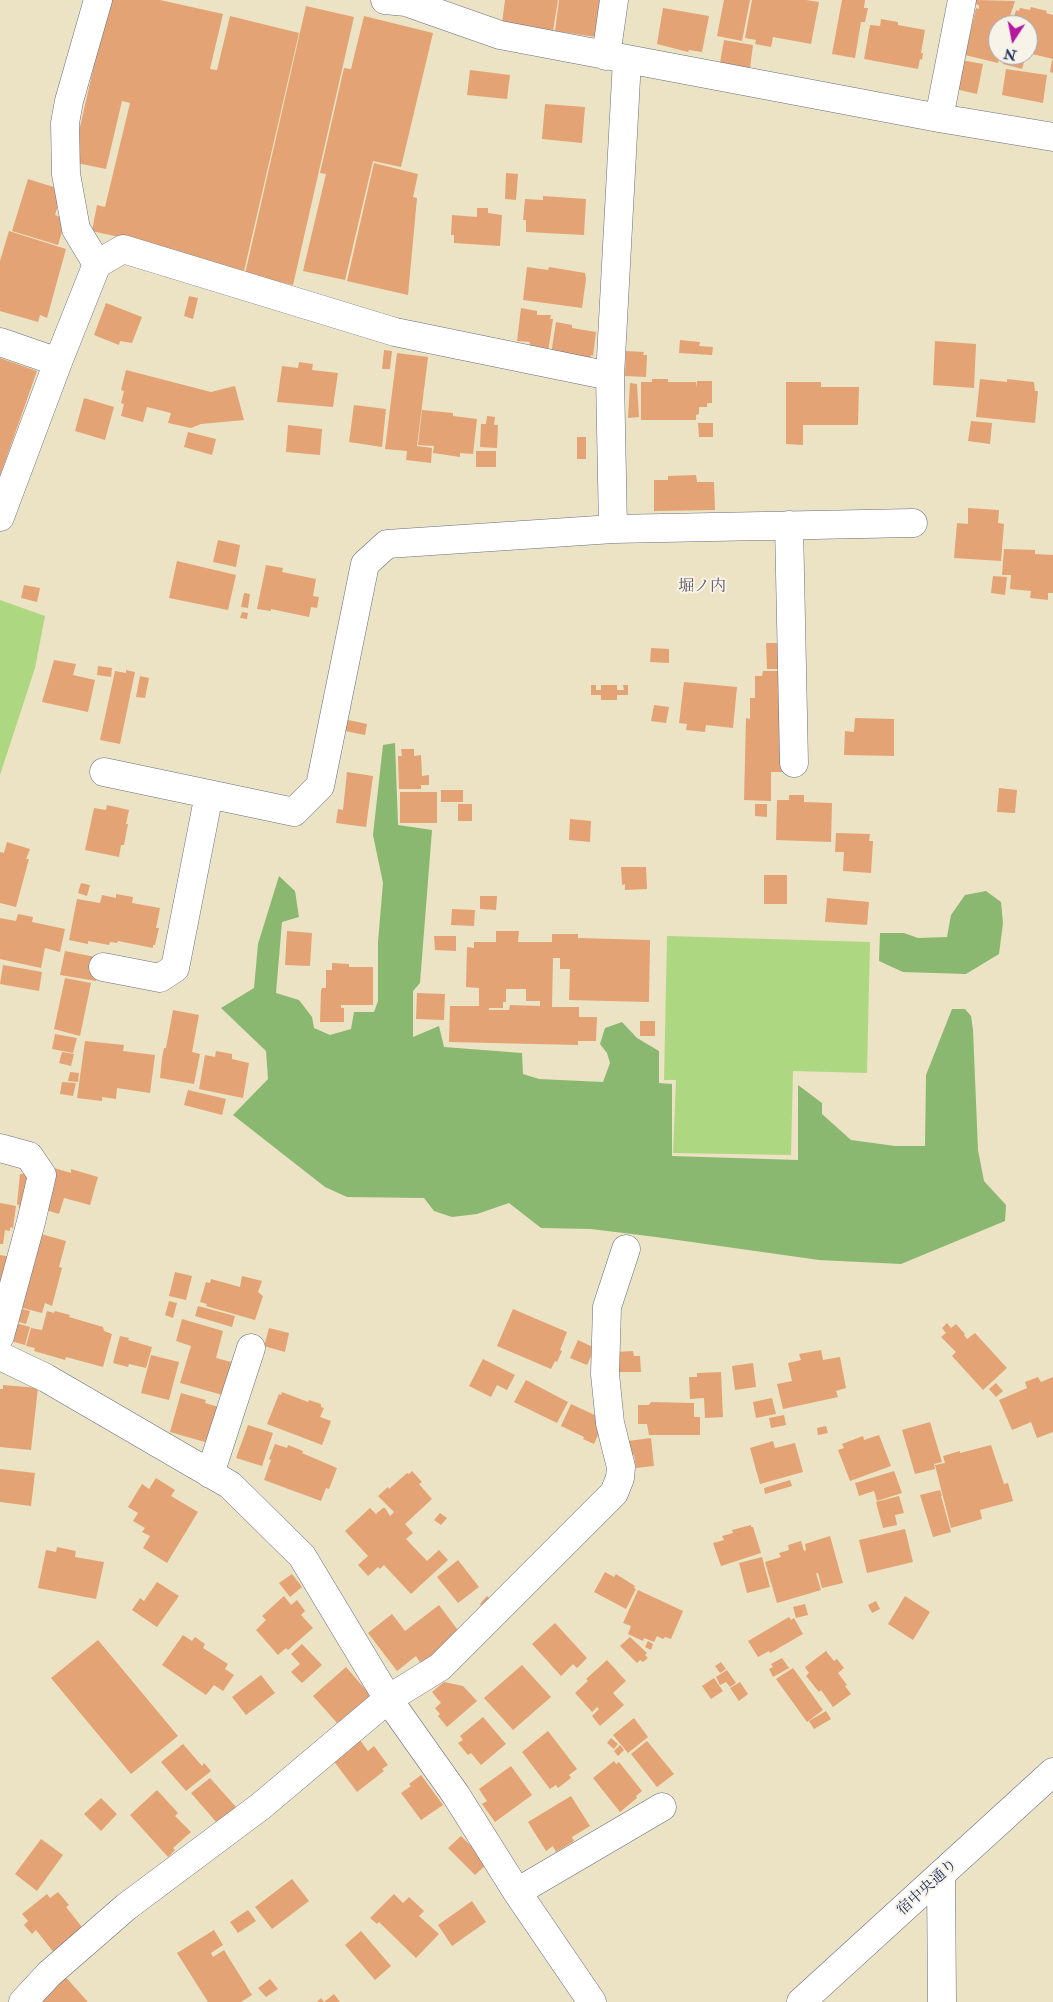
<!DOCTYPE html>
<meta charset="utf-8">
<style>
body{margin:0}
#map{position:relative;width:1053px;height:2002px;overflow:hidden;background:#ece3c4;font-family:"IM FELL Double Pica",serif}
canvas{display:block}
.north{position:absolute;left:988px;top:15px;width:50px;height:50px;box-sizing:border-box;background:#f7f3e8;border:1px solid #9fa5b1;border-radius:50%;rotate:191deg;font-size:14px;font-weight:700;line-height:20px;text-align:center;color:#1b2f5e}
.north::after{content:'';display:block;margin:auto;width:18px;height:22px;background:#b5179e;clip-path:polygon(50% 0,100% 100%,50% 72%,0 100%)}
</style>
<div id="map">
<canvas width="1053" height="2002"></canvas>
<div class="north">N</div>
</div>
<script>
const ctx = document.querySelector('canvas').getContext('2d');
ctx.lineJoin = 'round';
function fillPath(path, color) { ctx.fillStyle = color; ctx.fill(path, 'evenodd'); }
const shape = rows => new Path2D(rows.map(r => 'M' + r).join(''));
function strokePath(path, color, width, dash) { ctx.strokeStyle = color; ctx.lineWidth = width; ctx.lineCap = dash ? 'butt' : 'round'; ctx.setLineDash(dash || []); ctx.stroke(path); }
function label(font, color, halo, rows, align = 'center') {
  ctx.font = font + ' "IM FELL Double Pica","Noto Serif JP",serif'; ctx.lineWidth = 4; ctx.setLineDash([]); ctx.textBaseline = 'middle'; ctx.strokeStyle = halo; ctx.fillStyle = color; for (const [text, x, y, turn = 0] of rows) {
    ctx.save(); ctx.translate(x, y); ctx.rotate((+turn || 0) * Math.PI / 180); ctx.textAlign = isNaN(turn) ? turn : align; if (halo) ctx.strokeText(text, 0, 0); ctx.fillText(text, 0, 0); ctx.restore();
  }
}
fillPath(shape([
 [0,600,45,616,35,668,0,775],
 [667,936,870,942,867,1073,793,1071,791,1155,673,1153,676,1080,664,1080]
]), '#aed782');
fillPath(shape([
 [395,743,398,825,432,830,420,983,413,991,413,1037,439,1026,444,1047,522,1053,523,1074,539,1079,603,1082,610,1063,607,1053,600,1044,605,1028,622,1022,637,1038,659,1051,659,1083,672,1084,672,1156,798,1160,798,1085,822,1103,822,1114,851,1140,895,1146,925,1146,926,1075,952,1009,965,1009,971,1016,973,1030,978,1150,984,1181,1006,1205,1005,1221,901,1264,819,1260,656,1237,591,1229,541,1228,509,1203,477,1214,452,1217,434,1211,424,1198,347,1197,325,1187,233,1115,268,1079,266,1051,221,1008,254,988,258,944,279,876,295,891,299,917,282,922,276,993,299,1000,312,1017,314,1028,330,1035,351,1029,354,1012,374,1012,378,1001,378,942,383,883,373,835,383,745],
 [986,891,1001,902,1003,923,999,954,966,974,903,972,879,961,880,933,904,933,918,938,947,937,951,915,965,895]
]), '#8ab870');
fillPath(shape([
 [109,0,160,0,223,14,210,69,217,70,230,16,299,33,244,271,167,253,168,248,92,231,97,205,105,207,130,103,122,101,106,169,72,162],
 [505,0,558,0,553,31,502,23],
 [559,0,602,0,596,37,555,31],
 [724,0,750,0,742,41,717,36],
 [752,0,806,0,819,2,811,44,773,37,771,47,755,44,756,40,745,38],
 [842,0,865,0,864,8,868,8,865,22,861,22,855,58,832,54],
 [976,0,1015,1,1007,25,998,25,998,55,1000,55,998,63,965,55,976,8,979,9,979,5,975,4],
 [306,6,354,17,293,285,245,274],
 [1031,7,1047,11,1046,13,1053,15,1053,59,1028,53,1028,25,1012,25,1016,10,1019,11,1020,8,1030,10],
 [663,8,709,16,702,52,689,50,688,52,657,44],
 [364,16,433,33,401,167,373,161,345,280,303,271,326,174,320,173,344,68,351,69],
 [881,19,898,22,898,25,925,30,921,53,923,53,922,60,920,59,918,69,864,59,870,25,880,26],
 [724,40,753,45,750,68,720,63],
 [1005,55,1026,55,1022,69,1003,64],
 [961,60,983,64,977,94,955,89],
 [1052,60,1053,60,1053,73,1050,72],
 [1006,69,1047,75,1043,103,1002,95],
 [470,70,510,75,507,99,467,95],
 [545,104,585,107,582,143,542,139],
 [374,163,418,174,413,197,417,198,408,295,347,281],
 [506,173,518,174,516,200,505,199],
 [28,179,63,190,55,215,66,219,58,245,12,231],
 [543,196,586,199,584,235,526,232,526,220,523,220,525,199,543,200],
 [477,208,488,208,488,213,502,215,500,246,454,243,454,235,451,235,452,215,477,217],
 [9,231,66,249,47,318,40,315,38,322,0,311,0,261],
 [527,267,548,270,549,267,585,273,586,279,582,308,523,300],
 [189,296,198,298,193,319,184,316],
 [106,303,142,317,132,343,120,341,119,345,94,335],
 [521,308,537,311,537,315,551,315,550,319,553,319,548,352,529,350,530,342,517,341],
 [556,322,572,325,572,328,596,332,593,356,591,355,590,360,551,354],
 [680,340,700,342,699,346,713,347,712,355,679,353],
 [935,341,976,344,974,388,933,385],
 [384,350,392,351,390,369,382,369],
 [626,351,644,352,643,355,647,355,646,377,625,376],
 [397,353,428,357,417,446,432,448,431,463,406,460,407,451,385,449],
 [0,358,37,371,0,476],
 [299,362,313,364,312,370,338,373,333,407,277,402,282,366,298,368],
 [126,370,211,392,235,386,244,420,201,424,191,428,168,423,171,413,147,407,143,422,121,416,124,404,121,403,124,391,121,390],
 [652,379,668,379,668,382,696,382,697,388,697,381,712,381,712,403,707,403,707,407,699,407,699,414,696,415,696,420,641,420,641,382,652,382],
 [980,379,1007,382,1007,379,1034,382,1035,391,1038,391,1035,423,976,417],
 [786,382,821,382,821,387,859,387,858,425,803,425,803,445,786,444],
 [630,383,637,384,639,417,628,418],
 [84,398,114,407,105,440,75,431],
 [354,405,386,409,382,447,349,442],
 [422,410,453,413,453,416,477,419,473,454,460,453,460,457,433,453,434,446,418,445],
 [487,416,495,417,494,425,498,425,497,448,480,447,481,424,486,424],
 [971,421,992,423,990,444,968,441],
 [698,423,713,423,713,437,699,437],
 [288,425,322,429,320,455,286,452],
 [188,432,216,439,212,455,184,447],
 [577,437,586,437,586,459,577,459],
 [476,451,496,451,496,467,476,467],
 [696,475,697,482,714,482,715,510,654,511,654,480,668,480,668,476],
 [968,508,999,510,998,523,1004,524,1001,561,954,558,957,523,968,524],
 [218,540,240,545,236,567,213,562],
 [1004,549,1035,550,1035,554,1053,555,1053,593,1048,593,1048,600,1030,598,1031,591,1010,589,1011,575,1002,575],
 [177,561,236,575,228,610,169,598],
 [266,565,283,568,282,572,316,579,313,596,319,597,317,608,311,607,309,617,271,609,271,611,257,609],
 [993,576,1007,577,1005,595,991,593],
 [24,585,40,588,37,602,21,598],
 [244,593,250,594,248,608,241,607],
 [242,612,248,613,247,619,240,618],
 [766,643,784,643,785,669,767,669],
 [651,648,669,649,669,663,650,662],
 [54,660,76,664,73,675,95,680,88,712,42,702],
 [98,666,112,668,111,677,97,675],
 [126,670,135,672,120,744,100,740,115,671,126,673],
 [763,671,785,671,783,772,771,772,771,801,744,800,746,718,750,719,750,698,755,698,755,676,762,676],
 [140,676,149,678,145,698,136,697],
 [684,682,737,687,733,728,706,725,705,732,686,730,687,724,679,723],
 [591,685,596,685,596,690,601,690,601,685,617,685,617,690,624,690,623,685,628,685,628,695,617,695,617,700,601,700,601,695,591,695],
 [654,705,669,707,666,723,651,721],
 [855,718,894,719,894,756,844,755,845,731,854,732],
 [348,720,367,724,365,735,345,731],
 [401,749,414,749,414,756,421,755,422,776,429,775,429,785,421,785,421,789,399,789,398,756,402,756],
 [347,772,373,776,366,827,336,823,338,809,343,810],
 [999,788,1017,790,1015,813,997,812],
 [441,790,463,790,463,802,441,802],
 [400,792,437,792,437,823,400,823],
 [789,795,804,795,804,802,832,803,831,842,776,840,777,800,789,800],
 [458,804,472,804,472,821,458,821],
 [755,804,767,804,767,817,755,816],
 [107,805,129,810,126,824,128,824,124,845,121,845,119,857,85,850,94,808,106,810],
 [570,819,591,821,590,842,569,840],
 [836,833,870,834,869,841,873,841,871,873,843,871,844,852,835,852],
 [7,842,30,849,26,859,29,859,16,907,0,903,0,852,4,853],
 [621,867,646,867,647,889,625,890,625,884,622,885],
 [764,875,787,875,787,904,764,904],
 [81,883,90,885,87,896,78,893],
 [116,894,133,897,132,903,160,908,156,928,159,928,155,945,153,945,153,948,118,941,117,943,110,942,109,945,88,941,88,944,69,940,77,899,100,903,102,895,116,898],
 [480,896,497,896,496,910,480,909],
 [827,898,869,902,867,925,825,922],
 [452,909,475,910,474,926,451,925],
 [18,914,33,917,32,922,65,929,60,952,45,948,41,968,0,959,0,918,16,921],
 [287,931,312,933,310,966,285,965],
 [496,931,519,931,518,942,552,942,552,934,578,934,578,938,650,940,649,1002,569,1000,570,969,560,969,560,958,553,958,552,1007,579,1007,579,1017,597,1017,596,1041,578,1041,578,1045,449,1042,450,1006,479,1006,479,988,466,987,467,947,474,948,474,942,496,942],
 [506,989,526,989,526,1001,540,1001,540,1006,510,1005,509,1010,489,1010,489,1008,503,1008,503,1002,506,1002],
 [434,936,456,936,456,951,435,950],
 [65,951,100,958,96,981,60,975],
 [332,963,349,964,349,967,373,967,373,1005,341,1005,341,1008,344,1008,344,1022,320,1022,321,991,322,988,326,988,326,970,332,970],
 [3,965,42,972,39,991,0,984],
 [65,978,91,983,80,1036,54,1029],
 [417,993,445,994,444,1020,416,1019],
 [173,1010,199,1015,192,1052,200,1054,194,1084,160,1078,162,1058,164,1048,166,1048],
 [640,1021,655,1021,655,1036,640,1036],
 [55,1034,77,1038,73,1053,52,1049],
 [85,1041,124,1045,123,1051,155,1055,150,1093,117,1088,116,1099,102,1097,102,1101,77,1098],
 [216,1051,232,1054,232,1059,249,1063,243,1098,199,1089,205,1055,215,1057],
 [62,1052,74,1054,71,1066,59,1063],
 [70,1072,79,1073,78,1082,68,1081],
 [62,1082,76,1083,73,1096,60,1094],
 [188,1090,226,1099,222,1115,184,1105],
 [54,1168,71,1173,71,1169,98,1177,90,1205,64,1198,59,1214,46,1210],
 [20,1174,27,1174,24,1208,19,1208,19,1205,17,1204],
 [0,1203,16,1206,13,1228,10,1227,10,1231,5,1230,3,1244,0,1244],
 [41,1234,66,1241,59,1267,62,1268,52,1306,45,1303,42,1313,19,1307],
 [0,1255,11,1257,7,1284,0,1283],
 [175,1272,192,1276,186,1300,169,1296],
 [242,1276,262,1281,258,1292,263,1296,255,1320,206,1306,207,1304,200,1302,206,1282,210,1283,211,1279,240,1287],
 [169,1301,177,1303,173,1318,165,1315],
 [198,1306,235,1316,232,1327,195,1316],
 [19,1308,30,1311,26,1324,15,1321],
 [513,1309,567,1332,560,1350,562,1351,557,1362,555,1361,551,1369,497,1346],
 [47,1311,54,1313,55,1311,70,1315,69,1317,103,1327,104,1331,112,1334,103,1367,66,1357,65,1360,34,1351,35,1348,26,1346,31,1328,42,1330],
 [182,1319,223,1331,216,1358,235,1363,226,1396,180,1383,191,1346,176,1341],
 [16,1323,30,1327,25,1345,11,1341],
 [947,1323,951,1328,956,1324,965,1334,964,1335,967,1339,975,1333,1007,1368,983,1390,952,1356,956,1352,941,1337,946,1333,942,1328],
 [269,1328,289,1333,285,1352,264,1346],
 [120,1336,129,1338,128,1340,152,1347,146,1368,129,1364,128,1367,113,1363],
 [578,1340,595,1348,587,1365,570,1358],
 [821,1350,823,1360,840,1357,846,1388,836,1391,838,1397,783,1409,777,1384,792,1381,788,1363,801,1360,799,1354],
 [633,1351,634,1356,640,1356,641,1372,618,1372,617,1352],
 [151,1355,179,1362,169,1400,141,1393],
 [483,1359,515,1375,507,1390,497,1385,491,1397,469,1386],
 [753,1363,756,1387,735,1390,732,1366],
 [721,1372,723,1417,705,1418,704,1398,690,1399,689,1377,697,1377,697,1373],
 [1038,1377,1041,1382,1053,1377,1053,1432,1037,1438,1031,1422,1012,1430,999,1400,1027,1388,1025,1382],
 [526,1380,568,1402,557,1423,514,1402],
 [996,1383,1003,1391,996,1397,989,1389],
 [3,1385,38,1388,31,1450,0,1447,0,1389,3,1389],
 [282,1392,308,1402,309,1400,321,1404,321,1407,324,1408,320,1417,331,1421,322,1445,267,1424,279,1394,281,1395],
 [181,1393,206,1400,205,1403,222,1408,212,1444,170,1432],
 [772,1398,776,1414,756,1418,753,1402],
 [651,1402,694,1403,694,1417,700,1417,700,1435,649,1435,647,1424,638,1424,638,1405,649,1405],
 [571,1404,601,1418,601,1428,594,1444,583,1439,584,1437,561,1426],
 [784,1415,786,1425,771,1428,769,1418],
 [930,1422,942,1462,934,1464,935,1469,915,1474,902,1430],
 [248,1425,273,1433,262,1466,236,1458],
 [826,1426,828,1433,818,1435,817,1428],
 [879,1435,891,1466,850,1481,838,1450,844,1448,842,1444,863,1436,864,1440],
 [651,1438,654,1466,636,1468,634,1455,629,1456,628,1441],
 [773,1441,775,1448,795,1443,803,1472,760,1484,750,1448],
 [275,1444,287,1448,288,1445,303,1451,302,1453,337,1468,329,1489,326,1488,321,1501,264,1480,271,1460,269,1459],
 [991,1445,1004,1484,1008,1483,1013,1501,980,1510,982,1519,951,1528,935,1465,945,1463,943,1456,960,1451,960,1453],
 [0,1469,35,1473,31,1506,0,1502],
 [412,1471,422,1482,419,1484,432,1499,405,1524,413,1533,406,1539,427,1561,439,1550,448,1560,411,1594,384,1565,380,1569,378,1567,368,1576,358,1565,368,1556,345,1531,370,1508,376,1514,383,1508,385,1508,390,1516,394,1512,378,1496,388,1487,389,1489,407,1473,409,1474],
 [894,1471,902,1493,877,1501,874,1491,859,1496,855,1483],
 [156,1478,175,1490,171,1496,198,1512,167,1563,143,1548,150,1536,142,1532,145,1528,133,1521,138,1513,128,1507,142,1484,149,1489],
 [790,1480,792,1486,765,1494,764,1488],
 [940,1490,942,1496,941,1496,951,1532,933,1537,920,1495],
 [899,1496,904,1513,895,1515,897,1525,883,1528,876,1502],
 [440,1513,447,1518,441,1525,434,1520],
 [751,1525,751,1527,753,1527,761,1553,721,1566,713,1543,724,1540,722,1536,733,1533,732,1530],
 [905,1529,913,1562,867,1573,859,1540],
 [830,1536,843,1583,822,1588,818,1573,816,1573,821,1590,777,1603,765,1562,781,1557,779,1553,789,1550,788,1545,801,1541,804,1551,806,1550,805,1544],
 [57,1547,76,1551,75,1557,104,1562,96,1599,38,1588,46,1550,56,1552],
 [762,1557,770,1587,747,1593,739,1563],
 [458,1560,479,1587,458,1603,437,1577],
 [605,1572,614,1577,616,1574,635,1586,634,1588,636,1589,626,1609,594,1592],
 [292,1574,302,1587,290,1597,279,1583],
 [157,1582,179,1596,157,1627,132,1610,140,1598,144,1601],
 [638,1590,683,1611,671,1639,665,1637,663,1639,657,1636,654,1642,644,1638,643,1641,628,1634,631,1626,623,1623],
 [284,1596,291,1605,297,1600,305,1611,301,1615,313,1628,288,1650,286,1648,278,1655,256,1630,266,1620,262,1616],
 [487,1596,492,1601,484,1609,480,1604],
 [905,1596,930,1612,913,1640,888,1624],
 [876,1601,880,1609,872,1613,868,1605],
 [805,1604,808,1615,796,1618,793,1607],
 [439,1605,460,1633,421,1664,416,1656,397,1671,368,1633,392,1614,405,1631],
 [789,1617,791,1620,794,1618,803,1634,770,1653,769,1651,758,1657,748,1641],
 [555,1623,587,1658,577,1668,573,1664,561,1676,532,1644],
 [183,1635,192,1641,195,1637,205,1644,203,1648,228,1664,225,1669,234,1675,223,1691,214,1685,206,1695,162,1665],
 [630,1637,647,1653,645,1655,648,1658,643,1662,640,1660,637,1663,620,1646],
 [98,1640,178,1736,131,1774,51,1678],
 [648,1641,653,1644,651,1650,645,1647],
 [302,1644,322,1665,302,1683,291,1672,300,1664,291,1654],
 [826,1651,834,1661,837,1659,844,1668,838,1673,847,1685,845,1686,851,1694,833,1707,821,1690,819,1692,806,1676,809,1673,805,1667],
 [782,1658,789,1668,773,1677,769,1669,773,1667,771,1664],
 [607,1660,626,1681,613,1693,624,1705,600,1726,592,1716,599,1709,597,1707,592,1712,575,1693,588,1681,586,1679],
 [721,1662,726,1669,720,1673,715,1666],
 [522,1665,551,1697,513,1730,484,1698],
 [346,1667,371,1696,338,1724,313,1696],
 [793,1668,823,1710,807,1722,776,1679],
 [727,1670,736,1683,730,1687,726,1682,720,1685,716,1677],
 [261,1675,275,1693,246,1715,232,1697],
 [714,1678,723,1691,711,1699,702,1686],
 [444,1682,463,1686,477,1701,447,1727,438,1716,440,1714,435,1708,441,1703,432,1692],
 [740,1682,748,1694,739,1701,730,1688],
 [826,1711,831,1719,814,1729,809,1721],
 [483,1717,506,1744,481,1765,471,1753,468,1755,458,1743,463,1740,460,1736],
 [634,1718,648,1737,628,1753,613,1735],
 [548,1731,577,1769,569,1775,571,1778,558,1788,556,1785,550,1789,522,1752],
 [611,1738,618,1744,614,1749,607,1743],
 [360,1740,368,1751,374,1746,388,1765,382,1769,384,1771,357,1792,333,1760],
 [647,1741,674,1774,657,1787,631,1754],
 [183,1744,202,1766,204,1763,211,1771,186,1791,161,1762],
 [620,1745,624,1750,618,1756,614,1751],
 [614,1761,616,1764,619,1762,642,1791,636,1796,637,1798,620,1812,593,1778],
 [511,1766,532,1795,495,1822,482,1804,487,1801,479,1789],
 [421,1775,443,1805,421,1820,401,1793,411,1786,409,1784],
 [210,1778,236,1807,217,1823,191,1793],
 [157,1790,178,1813,175,1816,191,1832,173,1848,175,1850,168,1857,130,1815],
 [571,1796,590,1826,572,1837,574,1841,556,1852,553,1846,546,1851,528,1822],
 [101,1798,117,1814,101,1831,84,1814],
 [461,1836,488,1863,475,1875,448,1848],
 [41,1839,63,1855,37,1891,15,1874],
 [292,1879,309,1901,272,1929,255,1907],
 [58,1892,69,1905,66,1907,82,1927,79,1929,82,1932,55,1954,36,1930,32,1934,24,1925,28,1921,22,1914,47,1894,50,1898],
 [394,1894,403,1903,409,1897,424,1911,419,1916,439,1934,416,1958,379,1922,377,1924,370,1918],
 [472,1901,486,1922,452,1946,438,1925],
 [248,1910,256,1921,238,1933,230,1922],
 [214,1930,223,1945,211,1953,213,1957,224,1950,252,1995,241,2002,208,2002,177,1953],
 [361,1931,391,1966,375,1980,345,1945],
 [63,1974,88,2002,33,2002],
 [270,1979,278,1989,266,1997,258,1988],
 [334,1994,340,2002,317,2002,321,1998,324,2002]
]), '#e3a375');
const street = shape([
 [385,0,406,2,500,35,939,118,1053,137],
 [606,56,614,0],
 [939,118,962,0],
 [97,264,76,229,66,174,65,123,69,101,98,0],
 [0,342,58,362,97,264,123,249,395,332,610,376],
 [0,517,58,362],
 [789,525,794,763],
 [613,529,610,376,627,60],
 [104,772,294,812,320,786,365,564,387,544,613,529,913,523],
 [103,967,160,978,175,968,209,794],
 [0,1148,29,1156,42,1175,31,1222,0,1336],
 [0,1356,46,1378,230,1485,302,1556,388,1699,456,1795,517,1892,592,2002],
 [210,1474,251,1348],
 [941,1876,942,2002],
 [517,1892,662,1807],
 [23,2002,49,1974,126,1907,261,1806,388,1699,440,1667,614,1493,620,1478,621,1467,610,1423,605,1374,607,1307,626,1249],
 [801,2002,1053,1772]
]);
strokePath(street, '#646e82', 29);
strokePath(street, '#fff', 28);
label('15px', '#1b2f5e', '#f7f3e8', [
 ["宿中央通り",928,1888,-42]
]);
label('16px', '#615866', '#f7f3e8', [
 ["堀ノ内",702,588]
]);
</script>
